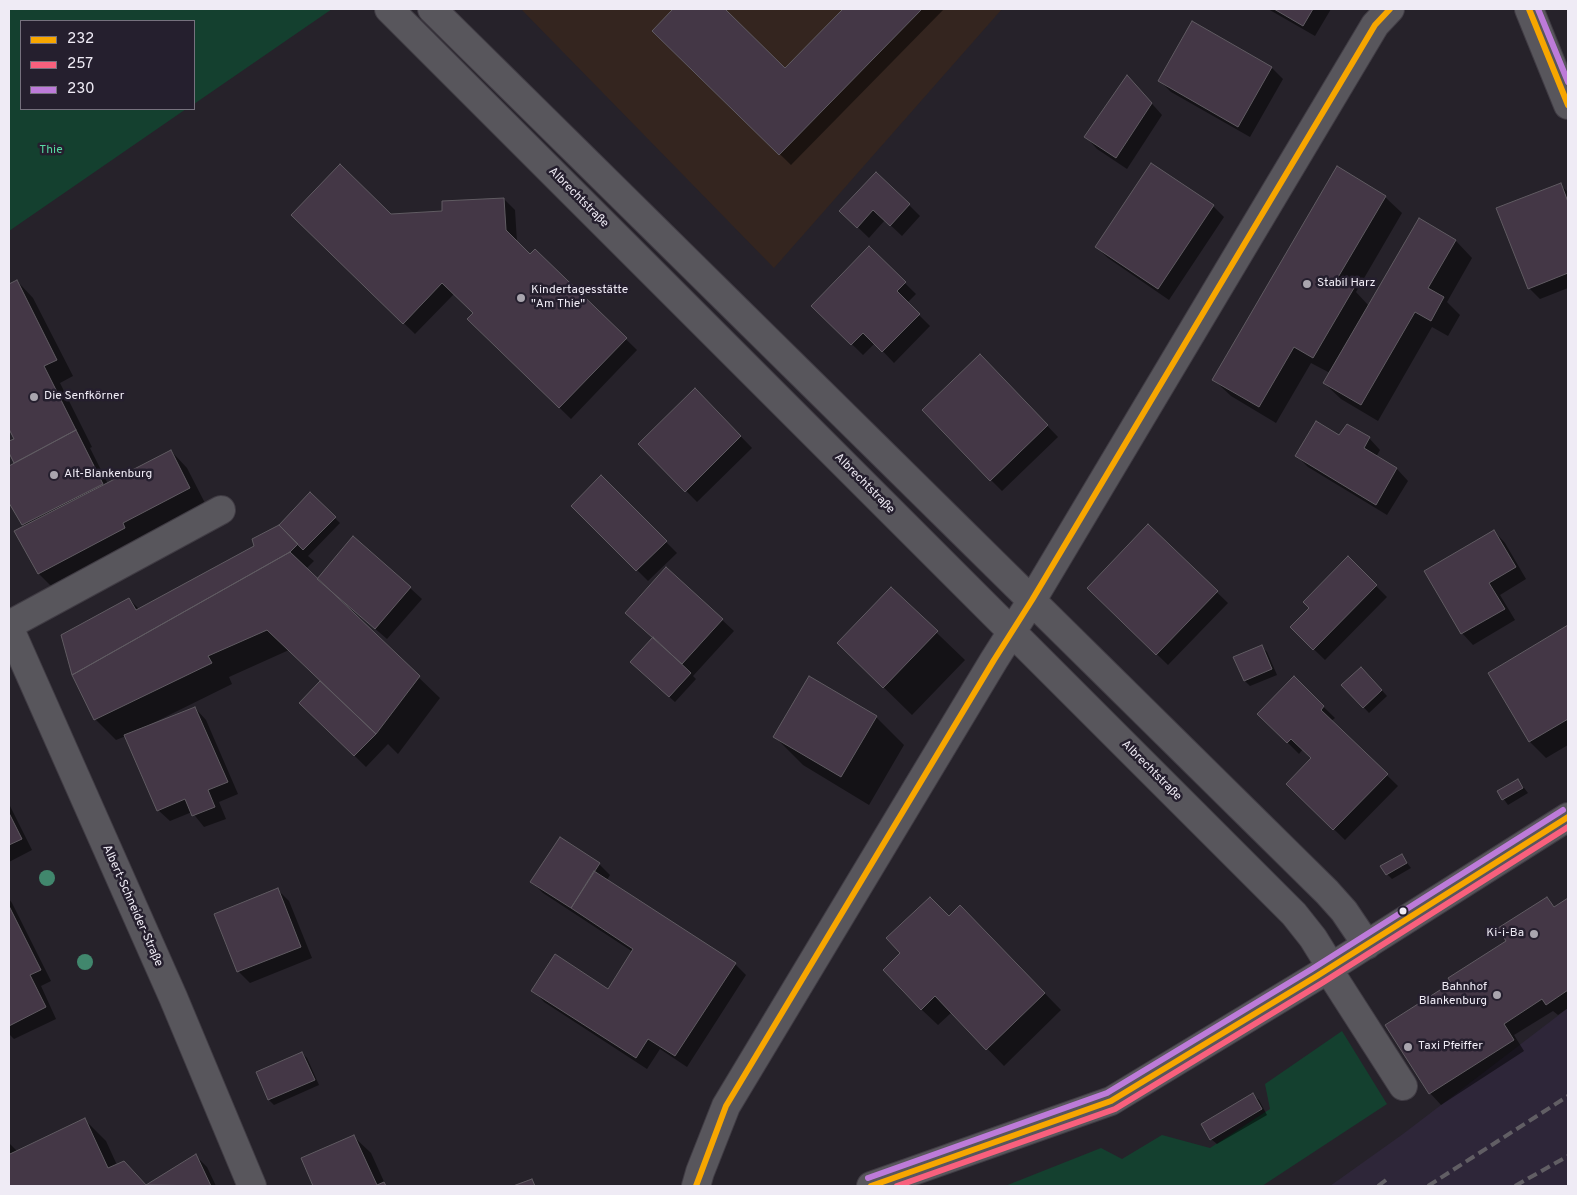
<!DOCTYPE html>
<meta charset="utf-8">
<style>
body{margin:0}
#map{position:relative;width:1577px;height:1195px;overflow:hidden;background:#26222a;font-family:Overpass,sans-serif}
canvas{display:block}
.frame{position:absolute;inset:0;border:10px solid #efebf5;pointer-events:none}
.legend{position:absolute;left:20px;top:20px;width:175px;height:90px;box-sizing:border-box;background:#251f2e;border:1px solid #76717e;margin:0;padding:6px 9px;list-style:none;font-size:15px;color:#efebf5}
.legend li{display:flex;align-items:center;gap:10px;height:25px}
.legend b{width:25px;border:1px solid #76717e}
</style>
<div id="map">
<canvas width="1577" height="1195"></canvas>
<div class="frame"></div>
<ul class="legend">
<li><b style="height:6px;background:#f7a600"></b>232</li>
<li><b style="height:6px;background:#f8607d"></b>257</li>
<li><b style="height:6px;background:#bd7bd9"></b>230</li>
</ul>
</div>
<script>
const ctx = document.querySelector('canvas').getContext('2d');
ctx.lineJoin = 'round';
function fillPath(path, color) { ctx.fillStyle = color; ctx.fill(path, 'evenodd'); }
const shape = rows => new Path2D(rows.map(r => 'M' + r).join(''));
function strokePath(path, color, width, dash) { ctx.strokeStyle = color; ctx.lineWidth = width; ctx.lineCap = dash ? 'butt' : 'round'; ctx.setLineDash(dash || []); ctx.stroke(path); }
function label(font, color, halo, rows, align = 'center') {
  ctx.font = font + ' Overpass,sans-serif'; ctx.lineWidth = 5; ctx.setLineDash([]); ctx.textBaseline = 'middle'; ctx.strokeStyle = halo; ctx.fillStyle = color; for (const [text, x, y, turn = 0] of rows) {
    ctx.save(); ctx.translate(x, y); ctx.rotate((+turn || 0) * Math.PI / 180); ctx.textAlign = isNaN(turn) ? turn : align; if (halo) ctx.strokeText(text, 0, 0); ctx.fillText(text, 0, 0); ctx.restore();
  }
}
fillPath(shape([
 [1568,1008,1568,1186,1330,1186,1403,1134]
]), '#2e2639');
fillPath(shape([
 [521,9,1002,9,774,268]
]), '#34251f');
fillPath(shape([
 [9,9,332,9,194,104,194,21,21,21,21,109,186,109,9,231],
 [1342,1031,1387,1104,1262,1186,1005,1186,1101,1148,1122,1159,1162,1135,1210,1148,1270,1109,1265,1084]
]), '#14402f');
fillPath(shape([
 [675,9,723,9,785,70,845,9,944,9,791,165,654,31],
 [1268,9,1331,9,1315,36],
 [1192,23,1272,68,1283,79,1250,137,1171,92,1160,81],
 [1138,88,1162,115,1127,169,1097,149,1086,137],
 [1560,185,1568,192,1568,288,1540,299,1529,288],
 [1385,197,1402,213,1356,292,1369,306,1419,219,1456,241,1472,258,1447,302,1460,315,1448,336,1432,327,1378,421,1341,399,1324,383,1330,373,1311,363,1276,423,1231,396,1214,380],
 [504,199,515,210,517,242,530,255,535,251,637,350,571,419,469,319,474,313,454,294,415,334,293,215,391,215,443,212],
 [909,205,920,216,902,236,885,220,869,238,841,211],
 [1213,206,1224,217,1169,300,1108,258,1096,247],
 [869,248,916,294,907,303,930,326,894,363,875,343,863,355,813,306],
 [17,281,33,298,73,376,60,383,92,447,90,448,108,484,171,451,187,468,206,505,55,590,39,574,26,527,9,499,9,468,16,464,9,450,9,443,16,439,9,426,9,285],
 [991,367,1058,437,1002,491,991,480],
 [695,389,752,448,697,502,640,444],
 [1340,437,1369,438,1380,450,1376,457,1397,469,1408,481,1387,515,1308,467,1297,456],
 [601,477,677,553,648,581,573,506],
 [310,494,340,523,308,556,314,561,306,569,317,580,354,538,410,588,422,599,387,639,337,596,336,598,440,698,398,754,388,744,366,767,301,703,322,681,289,650,229,677,232,684,149,725,149,727,195,708,206,720,238,794,219,802,226,819,204,827,192,812,170,821,158,810,126,736,116,740,95,719,129,599,140,610,255,547,279,526],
 [1148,526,1228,603,1168,665,1089,588],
 [1494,531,1505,543,1526,579,1500,595,1515,620,1473,645,1462,633,1425,572],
 [1348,558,1387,597,1325,660,1291,627,1310,608],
 [667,569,734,631,693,676,696,679,675,702,637,668,654,638],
 [891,589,965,660,912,715,867,671],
 [1568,626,1568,745,1546,758,1530,742,1489,674],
 [1261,646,1267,652,1277,675,1250,686,1245,681],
 [1367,674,1387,696,1369,713,1343,685],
 [1294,678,1335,718,1331,721,1398,786,1345,840,1288,784,1313,758,1303,749,1299,754,1270,725],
 [876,717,904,745,869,805,803,765,775,737],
 [1518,780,1528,793,1508,805,1498,791],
 [9,804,32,850,9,862],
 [1401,855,1411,868,1392,879,1387,874],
 [599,864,610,875,607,880,735,964,746,975,687,1067,660,1049,647,1069,544,1002,533,990,608,991,633,952,543,893,532,882],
 [278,890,289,901,312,958,250,983,238,971],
 [1546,898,1556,908,1568,900,1568,1008,1558,1015,1553,1011,1514,1035,1524,1051,1441,1105,1430,1093,1453,983,1507,942],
 [9,899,12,903,51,981,41,986,56,1019,14,1039,9,1034],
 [949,917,976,923,1061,1010,1004,1066,952,1012,938,1025,921,1009,902,953],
 [302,1053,307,1058,319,1085,274,1105,269,1100,257,1073],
 [1253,1095,1259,1100,1267,1115,1217,1144,1211,1139],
 [85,1120,106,1141,117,1165,124,1162,147,1186,196,1156,207,1167,216,1186,9,1186,9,1143,18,1152],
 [354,1137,371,1153,386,1186,314,1186,302,1159]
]), '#0007');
const building = shape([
 [673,9,725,9,785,68,843,9,922,9,779,155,652,31,673,9],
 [1274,9,1313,9,1303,26,1274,9],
 [1192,21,1272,67,1238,127,1158,81,1192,21],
 [1127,75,1152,103,1116,158,1084,137,1127,75],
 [1151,163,1214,205,1158,289,1095,247,1151,163],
 [340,164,391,214,442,211,442,201,504,198,506,230,530,254,535,249,627,338,559,408,467,319,473,313,442,283,403,324,291,215,340,164],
 [1337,166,1386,196,1337,279,1354,288,1313,358,1294,347,1259,407,1212,380,1337,166],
 [876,172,910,204,890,226,873,210,857,228,839,211,876,172],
 [1561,183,1568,202,1568,273,1528,289,1496,208,1561,183],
 [1419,218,1456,240,1428,288,1444,297,1431,321,1415,312,1361,405,1323,383,1419,218],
 [869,246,906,282,897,291,920,314,882,352,863,333,851,345,811,306,869,246],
 [17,280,57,360,44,366,76,430,14,463,9,453,9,441,14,439,9,429,9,284,17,280],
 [980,354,1048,425,990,481,922,410,980,354],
 [695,388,741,436,685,492,638,444,695,388],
 [1316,421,1339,435,1347,424,1370,437,1364,448,1397,468,1376,505,1295,456,1316,421],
 [76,430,103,484,22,525,9,503,9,466,76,430],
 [171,450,190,488,123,523,125,528,38,574,14,531,171,450],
 [601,475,667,541,636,571,571,506,601,475],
 [310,492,336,517,303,550,279,525,310,492],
 [1148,524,1218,591,1156,655,1087,588,1148,524],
 [279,525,298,544,290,552,72,675,61,635,129,598,136,610,254,546,252,539,279,525],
 [1494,530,1516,567,1489,583,1505,609,1461,634,1424,571,1494,530],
 [353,536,411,587,375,629,317,579,353,536],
 [290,552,420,676,376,734,267,630,208,656,212,663,94,720,72,675,290,552],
 [1348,556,1377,585,1313,650,1290,627,1309,608,1303,602,1348,556],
 [666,567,723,619,682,664,625,613,666,567],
 [891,587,938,631,883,688,837,643,891,587],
 [1568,625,1568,719,1529,742,1488,673,1568,625],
 [653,637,691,673,669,697,630,662,653,637],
 [1262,645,1272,669,1244,681,1233,657,1262,645],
 [1361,667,1382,690,1363,708,1341,685,1361,667],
 [809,676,877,716,841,777,773,737,809,676],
 [1294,676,1324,706,1321,710,1388,774,1333,830,1286,784,1311,758,1291,739,1287,743,1257,714,1294,676],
 [320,681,376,734,354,756,299,703,320,681],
 [195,707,228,782,208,790,215,807,192,816,185,799,157,811,124,735,195,707],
 [1518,779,1523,788,1502,800,1497,791,1518,779],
 [9,813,22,839,9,845,9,813],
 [560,837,600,863,571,908,530,882,560,837],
 [1402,854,1407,863,1386,875,1380,866,1402,854],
 [594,871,736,963,675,1056,648,1039,636,1058,531,991,555,954,608,989,633,949,571,908,594,871],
 [278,888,301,947,237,972,214,914,278,888],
 [930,897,949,916,960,905,1045,993,986,1050,935,996,921,1010,883,970,900,953,886,938,930,897],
 [1547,897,1554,907,1568,898,1568,990,1546,1005,1542,999,1504,1024,1514,1040,1429,1094,1385,1025,1451,983,1448,978,1506,941,1498,928,1547,897],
 [9,906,41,970,30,975,46,1007,9,1026,9,906],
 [302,1052,315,1080,268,1100,256,1072,302,1052],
 [1253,1093,1262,1109,1210,1140,1201,1124,1253,1093],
 [85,1118,108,1168,124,1161,147,1186,9,1186,9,1152,10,1154,85,1118],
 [354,1135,377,1185,384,1182,386,1186,313,1186,301,1158,354,1135],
 [196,1154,211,1186,146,1185,196,1154],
 [532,1179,535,1186,513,1186,532,1179]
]);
fillPath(building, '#443746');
strokePath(building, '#605b62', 1);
const minor = shape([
 [389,9,1294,914,1313,938,1331,967],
 [432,9,1327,892,1344,911,1367,945],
 [1529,9,1568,105],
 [9,625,221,510],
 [9,627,173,997,252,1186],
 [1328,969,1403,1086],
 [696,1186,700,1172,726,1106,994,660,1032,600,1375,25,1390,9],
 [871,1186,1111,1101,1317,976,1568,817]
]);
strokePath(minor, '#403c44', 30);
strokePath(minor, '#58565c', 28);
strokePath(shape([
 [1378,1186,1386,1180],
 [1428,1186,1568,1096],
 [1515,1186,1568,1156]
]), '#615e64', 4, [10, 5]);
strokePath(shape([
 [1529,9,1568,105],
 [696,1186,726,1106,994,660,1032,600,1375,25,1390,9],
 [871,1186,1111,1101,1317,976,1568,817]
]), '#f7a600', 6);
strokePath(shape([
 [897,1186,1115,1109,1322,983,1568,827]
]), '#f8607d', 6);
strokePath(shape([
 [1538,9,1568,82],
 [868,1178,1107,1093,1312,969,1563,810]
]), '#bd7bd9', 6);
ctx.fillStyle = '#41876d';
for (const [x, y] of [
 [47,878],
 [85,962]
]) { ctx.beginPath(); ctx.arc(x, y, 8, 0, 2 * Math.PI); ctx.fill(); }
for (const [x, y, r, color] of [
 [1307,284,5,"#a9a5ae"],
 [521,298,5,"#a9a5ae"],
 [34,397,5,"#a9a5ae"],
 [54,475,5,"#a9a5ae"],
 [1403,911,4.5,"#efebf5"],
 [1534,934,5,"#a9a5ae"],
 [1497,995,5,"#a9a5ae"],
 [1408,1047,5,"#a9a5ae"]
]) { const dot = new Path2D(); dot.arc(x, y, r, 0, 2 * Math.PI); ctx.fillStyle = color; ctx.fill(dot); strokePath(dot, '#251f2e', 2); }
label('12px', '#57daa3', '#251f2e', [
 ["Thie",51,151]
]);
label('12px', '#efebf5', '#251f2e', [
 ["Albrechtstraße",578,198,45],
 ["Albrechtstraße",864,484,45],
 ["Albrechtstraße",1151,771,45],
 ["Albert-Schneider-Straße",132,906,66]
]);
label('12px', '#efebf5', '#251f2e', [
 ["Stabil Harz",1317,284],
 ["Kindertagesstätte",531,291],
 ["\"Am Thie\"",531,305],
 ["Die Senfkörner",44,397],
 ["Alt-Blankenburg",64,475],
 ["Ki-i-Ba",1524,934,"right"],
 ["Bahnhof",1487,988,"right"],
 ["Blankenburg",1487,1002,"right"],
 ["Taxi Pfeiffer",1418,1047]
], 'left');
</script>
